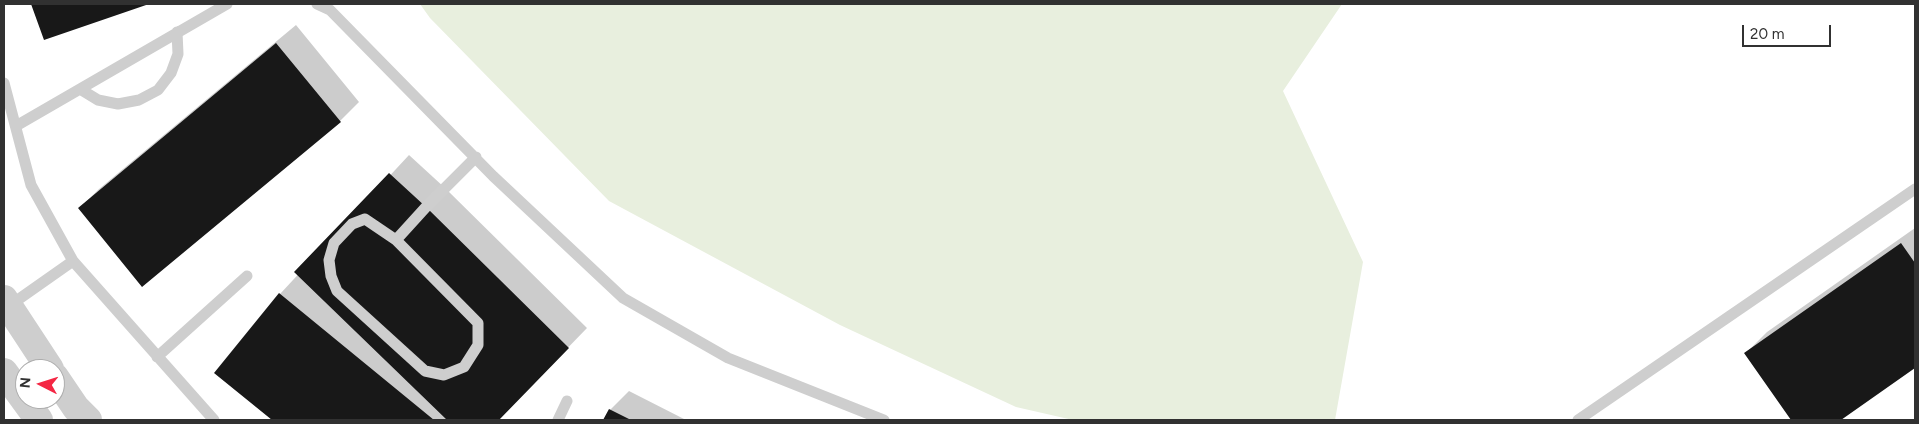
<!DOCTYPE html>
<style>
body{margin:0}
#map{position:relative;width:1919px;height:424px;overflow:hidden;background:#fff;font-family:Figtree,sans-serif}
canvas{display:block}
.frame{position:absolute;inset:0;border:5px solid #313131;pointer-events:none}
.north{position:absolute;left:15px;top:359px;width:50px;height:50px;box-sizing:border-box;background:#fff;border:1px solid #adadad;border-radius:50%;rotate:275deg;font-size:14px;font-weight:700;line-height:20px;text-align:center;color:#313131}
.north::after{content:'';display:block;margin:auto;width:18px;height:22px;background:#f42744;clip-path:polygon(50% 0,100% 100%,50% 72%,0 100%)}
.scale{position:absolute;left:1742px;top:25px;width:89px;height:22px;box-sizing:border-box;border:2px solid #313131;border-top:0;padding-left:6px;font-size:15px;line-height:18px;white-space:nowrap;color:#313131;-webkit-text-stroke:4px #fff;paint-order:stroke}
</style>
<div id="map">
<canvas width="1919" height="424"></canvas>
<div class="frame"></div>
<div class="north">N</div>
<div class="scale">20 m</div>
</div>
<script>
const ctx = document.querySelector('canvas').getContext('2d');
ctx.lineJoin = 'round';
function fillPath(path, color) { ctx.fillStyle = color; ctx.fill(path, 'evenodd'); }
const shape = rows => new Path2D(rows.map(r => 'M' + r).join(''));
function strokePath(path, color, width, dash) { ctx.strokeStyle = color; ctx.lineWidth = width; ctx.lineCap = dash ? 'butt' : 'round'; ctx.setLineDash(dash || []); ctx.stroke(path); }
fillPath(shape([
 [420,4,1342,4,1283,91,1363,262,1335,420,1073,420,1016,407,840,325,609,201,430,18]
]), '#e8efde');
fillPath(shape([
 [33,4,146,4,45,39],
 [296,25,359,102,340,121,80,208,99,189],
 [409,155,445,188,587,328,498,420,274,420,216,373,280,294],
 [1915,228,1915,366,1839,420,1792,420,1746,353,1767,332],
 [629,391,686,420,604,420,610,410]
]), '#0003');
fillPath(shape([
 [31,4,149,4,44,40],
 [276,43,341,122,142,287,78,208],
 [389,173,426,207,569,348,499,420,447,420,294,272],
 [1901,243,1915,263,1915,368,1841,420,1791,420,1744,353],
 [279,293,434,420,272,420,214,373],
 [609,409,631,420,603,420]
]), '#181818');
strokePath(shape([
 [317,4,330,10,493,176,623,298,728,358,884,420],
 [4,83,31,185,73,261,214,420],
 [80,89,98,100,118,104,139,100,158,90,171,73,178,54,177,32],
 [16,126,227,4],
 [365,219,396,240,478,323,478,345,464,367,444,375,425,371,337,291,331,276,329,260,334,243,352,224,365,219],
 [396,240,426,207,476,157],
 [9,306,73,261],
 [157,357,247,276],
 [558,420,567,401],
 [1578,420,1915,189]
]), '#cecece', 11);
strokePath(shape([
 [4,299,50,369],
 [4,372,39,420],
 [55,377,76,408,88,420]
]), '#cecece', 28);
</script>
